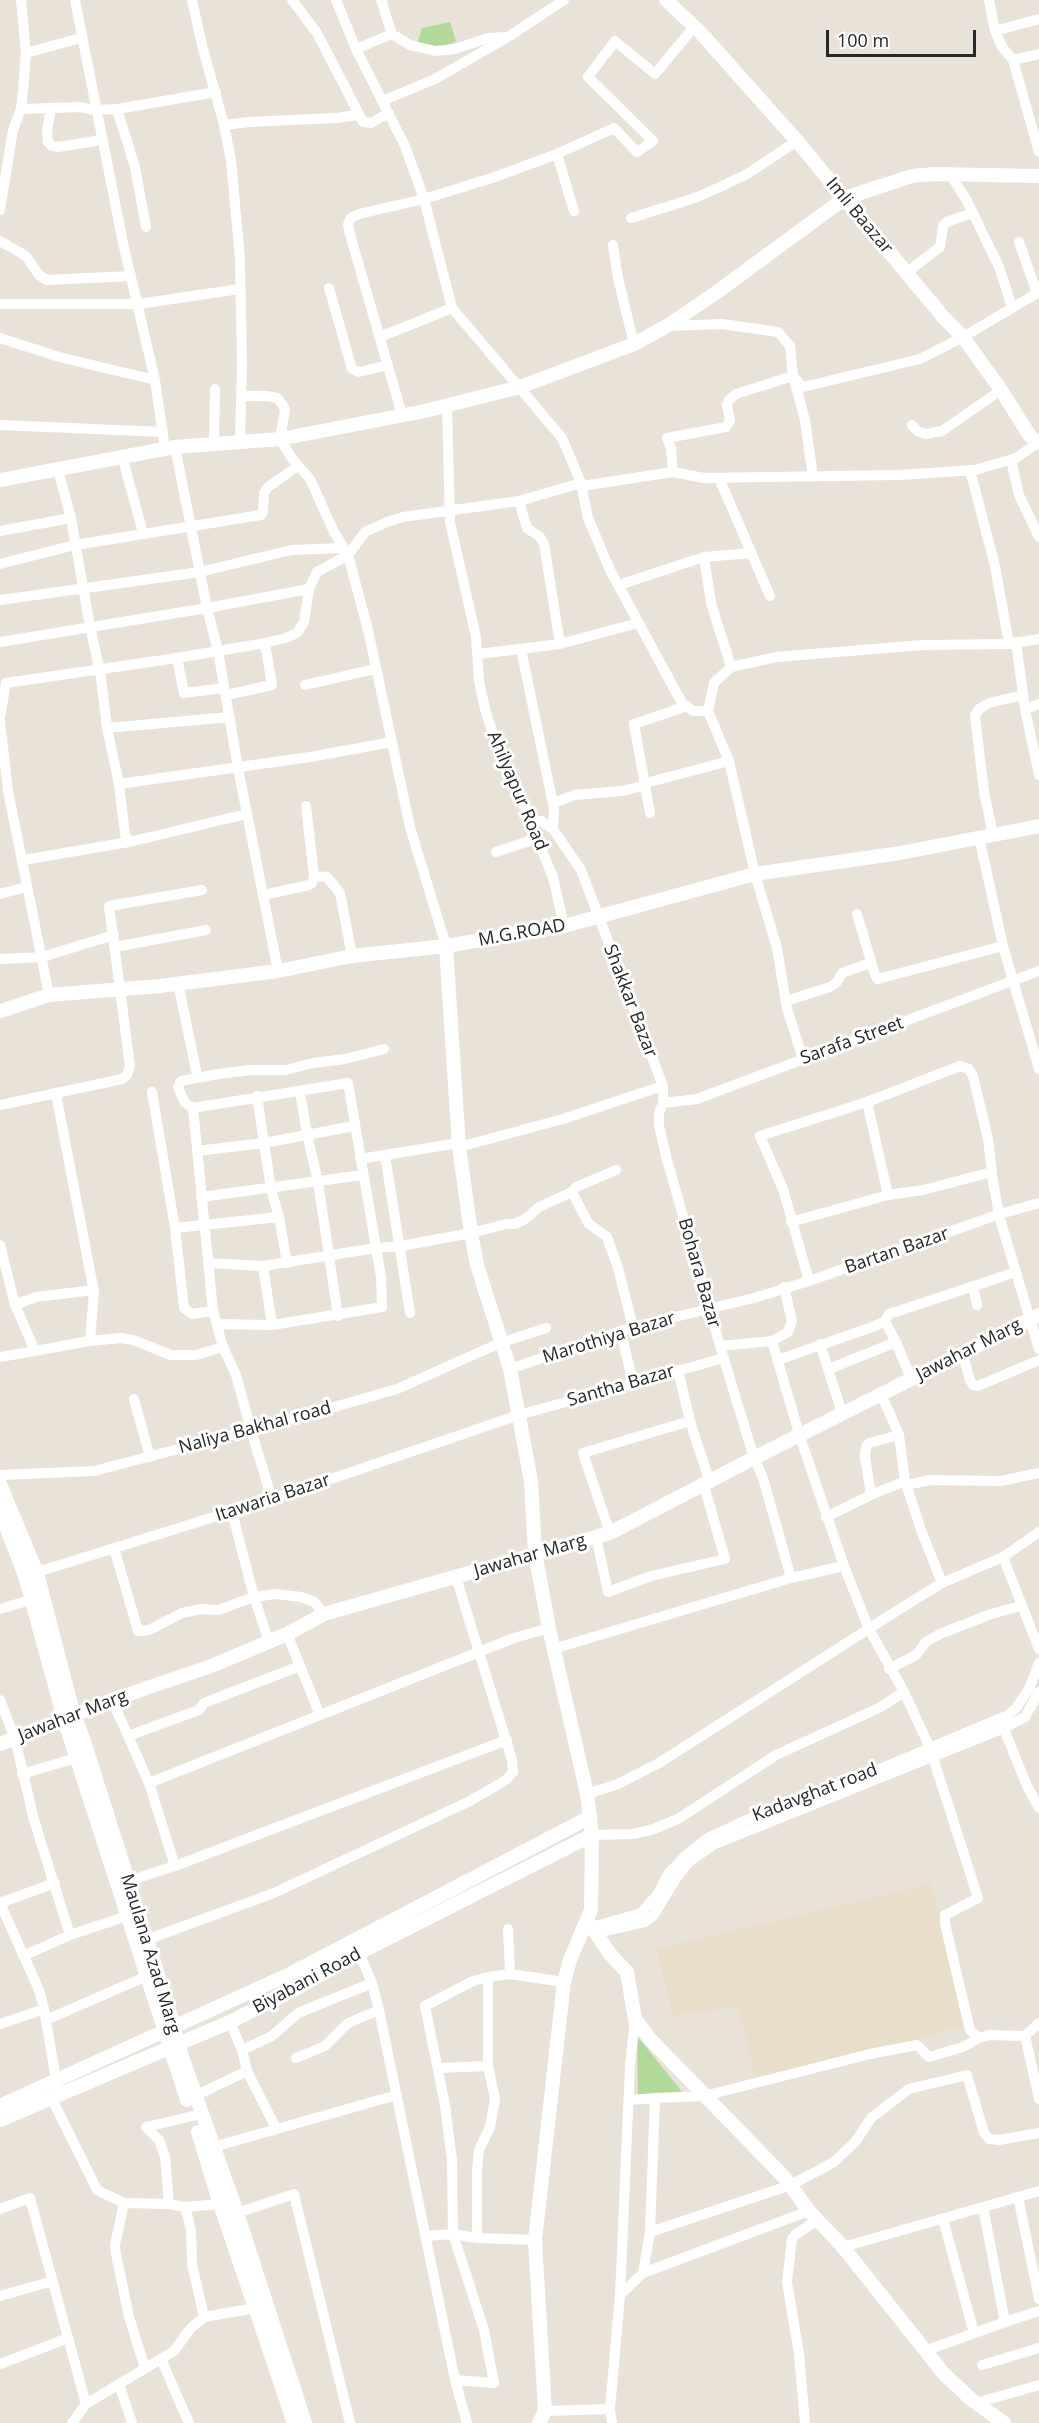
<!DOCTYPE html>
<style>
body{margin:0}
#map{position:relative;width:1039px;height:2423px;overflow:hidden;background:#e8e2d9;font-family:"Open Sans",sans-serif}
canvas{display:block}
.scale{position:absolute;left:826px;top:30px;width:150px;height:27px;box-sizing:border-box;border:3px solid #272727;border-top:0;padding-left:8px;font-size:18px;line-height:21px;white-space:nowrap;color:#272727;-webkit-text-stroke:4px #fff;paint-order:stroke}
</style>
<div id="map">
<canvas width="1039" height="2423"></canvas>
<div class="scale">100 m</div>
</div>
<script>
const ctx = document.querySelector('canvas').getContext('2d');
ctx.lineJoin = 'round';
function fillPath(path, color) { ctx.fillStyle = color; ctx.fill(path, 'evenodd'); }
const shape = rows => new Path2D(rows.map(r => 'M' + r).join(''));
function strokePath(path, color, width, dash) { ctx.strokeStyle = color; ctx.lineWidth = width; ctx.lineCap = dash ? 'butt' : 'round'; ctx.setLineDash(dash || []); ctx.stroke(path); }
function label(font, color, halo, rows, align = 'center') {
  ctx.font = font + ' "Open Sans",sans-serif'; ctx.lineWidth = 6; ctx.setLineDash([]); ctx.textBaseline = 'middle'; ctx.strokeStyle = halo; ctx.fillStyle = color; for (const [text, x, y, turn = 0] of rows) {
    ctx.save(); ctx.translate(x, y); ctx.rotate((+turn || 0) * Math.PI / 180); ctx.textAlign = isNaN(turn) ? turn : align; if (halo) ctx.strokeText(text, 0, 0); ctx.fillText(text, 0, 0); ctx.restore();
  }
}
fillPath(shape([
 [931,1884,965,2025,803,2074,755,2076,738,2007,673,2016,656,1949]
]), '#e9deca');
fillPath(shape([
 [450,22,456,41,439,50,417,44,422,28],
 [637,2036,683,2093,638,2097]
]), '#b1da9a');
strokePath(shape([
 [75,0,123,243,155,380,165,449],
 [192,0,202,45,224,125,231,160,240,259,242,365,240,443],
 [292,0,317,33,363,122,371,123,389,113],
 [336,0,356,49,405,146,424,199,452,308,562,438,581,483,588,518,610,570,682,703,693,711,708,711],
 [381,0,392,34],
 [989,0,995,31,1002,47,1013,60,1039,152],
 [995,31,1039,19],
 [356,49,392,34,410,45,435,51,455,49,488,38,506,37],
 [26,53,81,38],
 [1013,60,1039,54],
 [382,101,435,79,508,37,564,0],
 [21,109,80,107,95,110,117,109,216,92],
 [51,109,47,131,48,142,52,146,58,147,102,140],
 [117,109,135,167,146,227],
 [224,125,249,122,336,118,358,115],
 [557,154,574,211],
 [950,174,967,201,999,267,1012,307],
 [0,210,13,130,21,109,23,90,26,53,21,0],
 [631,218,695,198,720,187,747,174,797,141],
 [0,241,26,256,39,275,47,280,131,276],
 [1019,242,1037,293],
 [613,245,618,278,634,344],
 [906,273,940,247,943,226,947,222,972,213],
 [329,288,352,369,359,372,388,365],
 [0,304,138,304,240,289],
 [668,326,722,324,778,332,790,346,793,376,805,420,813,477],
 [380,337,452,308],
 [0,338,59,357,155,380],
 [241,396,267,396,277,398,283,405,285,410,280,439,293,460,310,479,334,532,348,555,368,630,410,827,446,946],
 [447,405,450,522,476,637,479,681,486,713,509,779,532,821,532,827,553,877,564,926],
 [402,415,349,231,348,224,351,218,359,214,424,199,495,177,557,154,614,128,637,152,653,141,588,77,615,41,655,74,694,27],
 [0,425,163,432],
 [912,425,917,431,926,434,942,431,1001,390],
 [214,444,215,389],
 [175,447,207,608,218,651,238,768,278,971],
 [122,456,143,533],
 [1011,460,1019,495,1039,537],
 [58,470,71,518,90,627,100,671,107,728,119,784,125,834,129,842],
 [970,470,995,566,1009,644],
 [673,472,671,448,667,438,726,427,730,421,727,405,729,400,736,394,793,376,803,387,920,359,963,337,1039,292],
 [719,478,770,596],
 [582,486,673,472,704,478,899,475,975,470,1016,458,1039,442],
 [519,501,527,528,540,537,544,544,560,644],
 [0,531,71,518],
 [704,557,711,603,731,667],
 [0,564,75,545,261,515,263,511,264,493,268,487,298,466],
 [619,585,704,557,752,553],
 [0,600,200,572,291,550,344,548],
 [0,642,207,608,309,589],
 [1016,642,1025,709,1039,775],
 [521,649,554,809,553,829],
 [479,654,560,644,638,623],
 [177,658,184,693,224,688],
 [305,685,375,669],
 [226,695,272,685,265,643],
 [1025,709,1039,704],
 [0,717,6,683,177,658,265,643,286,638,297,633,304,622,309,589,317,572,348,555,365,532,387,522,403,517,519,501,581,483],
 [0,721,8,791,49,995],
 [107,728,230,717],
 [646,783,729,761],
 [119,784,310,757,392,742],
 [553,803,575,795,622,791,646,785],
 [650,813,634,724,687,706],
 [532,821,541,821,553,829,581,870,663,1086,663,1103,659,1113,659,1126,667,1160,720,1346,754,1458,763,1478,791,1578],
 [993,834,984,792,975,716,979,709,989,703,1023,695],
 [979,837,1003,946,1039,1069],
 [496,852,538,838],
 [23,860,129,842,247,814],
 [314,876,327,877,340,893,352,956],
 [0,894,26,887],
 [264,895,309,885,312,883,314,876,306,806],
 [857,914,875,975,878,979,1003,946],
 [115,947,206,930],
 [0,959,42,957,114,935],
 [178,983,197,1075,196,1078],
 [786,1001,830,987,837,982,842,973,871,963],
 [803,1059,787,1009,777,948,755,874,729,761,708,711,714,683,731,667,776,657,923,645,1009,644,1039,639],
 [152,1092,175,1228,184,1308,192,1314,213,1311],
 [300,1092,307,1134,318,1182,338,1316],
 [56,1094,94,1292,90,1341],
 [257,1096,271,1189,279,1217,287,1263],
 [867,1102,888,1195],
 [663,1103,697,1099,1039,971],
 [0,1105,122,1079,127,1075,130,1066,109,906,202,890],
 [193,1108,348,1083,381,1277,382,1307,272,1325,217,1324],
 [459,1147,563,1119,663,1086],
 [197,1151,264,1143,354,1126],
 [385,1155,410,1313],
 [360,1159,459,1143],
 [616,1170,576,1187,572,1192,588,1223,607,1237,618,1268,633,1327],
 [201,1197,363,1175],
 [791,1222,888,1195,923,1190,992,1172],
 [175,1228,279,1217],
 [0,1245,15,1305,35,1351],
 [208,1263,263,1266,376,1248,401,1246,471,1233,506,1224,514,1224,524,1220,539,1207,572,1192],
 [263,1266,272,1325],
 [809,1281,783,1189,760,1136,867,1102,960,1066,969,1069,973,1076,988,1139,993,1182,1000,1219,1039,1349],
 [973,1286,977,1305],
 [15,1305,36,1297,94,1290],
 [621,1332,633,1383],
 [772,1341,800,1437,844,1566,869,1629,904,1692,930,1748,978,1898,945,1915,945,1924,970,2030,979,2038,989,2035,1025,2036],
 [896,1342,911,1379],
 [820,1344,842,1413],
 [720,1346,772,1341,788,1332,792,1321,784,1287],
 [962,1352,970,1380,973,1385,978,1386,1039,1360],
 [0,1357,90,1341,121,1338,133,1340,171,1355,196,1355,223,1347],
 [778,1360,875,1326,885,1321,889,1314,1016,1272],
 [510,1369,633,1327,754,1298,809,1281,1000,1214,1039,1203],
 [829,1369,896,1342,885,1321],
 [678,1370,690,1421,710,1483],
 [881,1394,899,1435,905,1481,921,1530,942,1583],
 [134,1399,150,1457],
 [251,1430,236,1375,223,1347,213,1311,193,1108,185,1103,178,1087,181,1081,218,1074,250,1070,286,1070,313,1063,345,1059,384,1049],
 [251,1430,272,1499],
 [899,1435,869,1443,866,1447,865,1457,871,1495,905,1481],
 [0,1475,94,1471,282,1422,397,1389,500,1343,546,1328],
 [906,1485,930,1480,1001,1481,1039,1473],
 [232,1512,254,1597,269,1642],
 [826,1517,871,1495],
 [610,1533,583,1453,690,1421],
 [596,1537,608,1592,651,1576,725,1559,704,1486],
 [114,1548,138,1631,149,1630,182,1613,201,1609,218,1610,254,1597,275,1594,301,1597,314,1602,324,1614],
 [1003,1557,1039,1649],
 [31,1574,272,1499,519,1415,724,1358],
 [0,1609,37,1598],
 [287,1634,320,1715],
 [553,1649,791,1578,844,1566],
 [889,1669,916,1655,926,1642,940,1634,991,1614,1021,1606],
 [0,1700,15,1739,34,1820,70,1935],
 [112,1700,149,1783,175,1866],
 [1002,1724,1027,1786,1039,1808],
 [128,1736,199,1710,204,1703,300,1666],
 [22,1774,76,1758],
 [149,1783,514,1638,549,1628],
 [587,1794,618,1784,659,1763,906,1605,942,1583,1003,1557,1039,1532],
 [592,1835,633,1834,651,1830,678,1819,776,1755,879,1708,904,1692],
 [128,1881,175,1866,507,1740],
 [0,1903,39,1990,44,2009,59,2097],
 [0,1903,55,1883],
 [592,1927,641,1913,657,1895,669,1873,685,1856,708,1838,744,1821,870,1773,1008,1715,1016,1708,1029,1689,1039,1663],
 [508,1929,510,1974],
 [596,1933,645,1922,654,1915,675,1880,689,1862,715,1844,1004,1728,1025,1717,1039,1692],
 [146,1940,274,1893,470,1801,506,1780,513,1772,512,1760,456,1577],
 [359,1953,372,1983,379,2010,455,2380,467,2423],
 [23,1956,70,1935,127,1916],
 [46,2020,147,1976],
 [230,2022,242,2050,247,2071,276,2128],
 [1039,2023,1025,2036,1039,2099],
 [0,2024,44,2009],
 [242,2050,272,2036,298,2013,372,1983],
 [296,2058,325,2046,348,2023,379,2010],
 [439,2068,488,2066],
 [195,2096,247,2071],
 [52,2099,97,2190,124,2203,169,2204,185,2207,220,2204],
 [630,2100,655,2098],
 [213,2147,397,2095],
 [1018,2197,1039,2299],
 [124,2203,115,2245,116,2254,129,2317,145,2368],
 [169,2204,165,2157,159,2140,146,2127,193,2116],
 [185,2207,191,2230,192,2264,204,2317],
 [983,2207,1005,2322,1039,2311],
 [0,2209,30,2198,86,2404],
 [237,2213,294,2194,350,2423],
 [943,2219,974,2333],
 [650,2232,791,2185,834,2162,856,2141,871,2118,909,2089,967,2075,984,2133,989,2139,999,2140,1039,2133],
 [427,2236,453,2234,477,2238,535,2240],
 [477,2238,477,2169,479,2150,490,2127,495,2099,488,2066,488,1977],
 [843,2247,1039,2191],
 [643,2273,650,2232,655,2098,704,2096,870,2054,917,2045,929,2057,963,2047,979,2038],
 [620,2295,643,2273,809,2211],
 [0,2296,53,2281],
 [925,2351,1005,2322],
 [161,2359,189,2423],
 [0,2364,68,2338],
 [982,2365,1039,2348],
 [455,2380,494,2383,484,2330,453,2234,452,2160,445,2105,425,2006,473,1981,488,1977,510,1974,564,1982],
 [119,2384,132,2423],
 [976,2403,1039,2385],
 [545,2411,610,2409],
 [72,2423,86,2404,174,2351,191,2328,204,2317,256,2308],
 [612,2423,610,2409,620,2295,630,2066,635,2019],
 [805,2423,799,2354,787,2282,792,2239,795,2235,817,2220]
]), '#fff', 10);
strokePath(shape([
 [666,0,700,32,797,141,944,318,963,337,1001,390,1030,436,1039,443],
 [0,480,175,447,280,439,425,411,520,387,634,344,667,326,717,292,845,198,912,176,934,174,1039,176],
 [446,946,459,1147,471,1233,477,1265,510,1369,531,1481,535,1553,549,1628,587,1794,592,1835,591,1910,570,1960,564,1982,535,2240,545,2411,539,2423],
 [0,1011,49,995,160,986,278,971,352,956,446,946,564,926,755,874,900,853,1039,826],
 [0,1484,37,1573,74,1716,83,1738,170,2013,178,2045,237,2213,305,2423],
 [0,1511,25,1576,64,1719,187,2100],
 [0,1744,112,1700,214,1665,287,1634,324,1614,610,1533,754,1458,1039,1315],
 [587,1920,610,1954,627,1972,635,2019,649,2038,784,2177,809,2211,843,2247,944,2374,972,2400,1004,2423],
 [0,2106,292,1973,590,1817],
 [0,2120,230,2022,299,1987,359,1953,592,1835],
 [198,2132,220,2204,294,2423]
]), '#fff', 14);
label('18px', '#272727', '#fff', [
 ["Imli Baazar",859,216,50],
 ["Ahilyapur Road",517,791,67],
 ["M.G.ROAD",522,933,-10],
 ["Shakkar Bazar",630,1001,69],
 ["Sarafa Street",852,1041,-20],
 ["Bartan Bazar",897,1251,-19],
 ["Bohara Bazar",699,1273,74],
 ["Marothiya Bazar",609,1338,-17],
 ["Jawahar Marg",969,1350,-27],
 ["Santha Bazar",621,1386,-16],
 ["Naliya Bakhal road",255,1428,-15],
 ["Itawaria Bazar",273,1498,-18],
 ["Jawahar Marg",530,1556,-16],
 ["Jawahar Marg",73,1716,-21],
 ["Kadavghat road",815,1793,-21],
 ["Maulana Azad Marg",150,1954,73],
 ["Biyabani Road",307,1981,-28]
]);
</script>
